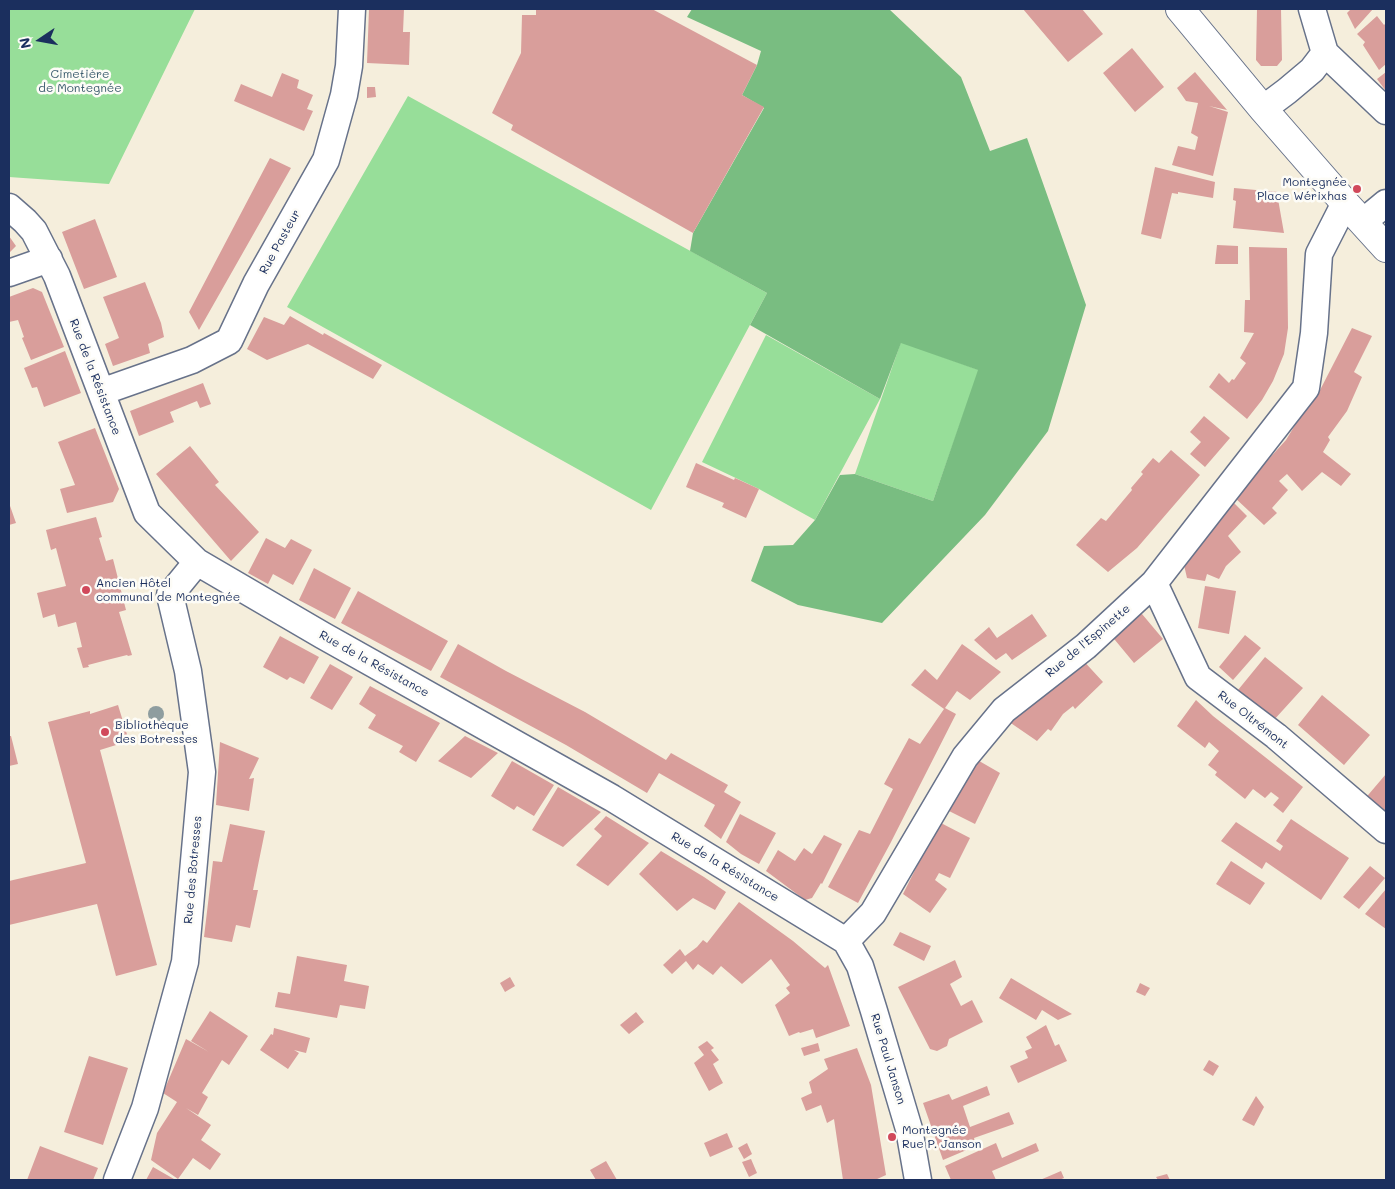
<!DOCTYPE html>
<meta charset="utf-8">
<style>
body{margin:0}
#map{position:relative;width:1395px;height:1189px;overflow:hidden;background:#f5eedc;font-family:Mali,sans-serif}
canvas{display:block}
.frame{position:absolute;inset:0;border:10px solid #1b2f5e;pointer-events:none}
.north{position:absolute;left:15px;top:15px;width:50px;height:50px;-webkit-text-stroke:4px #fdfcf7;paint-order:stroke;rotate:258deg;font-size:14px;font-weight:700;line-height:20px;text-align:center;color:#1b2f5e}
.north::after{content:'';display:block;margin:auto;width:18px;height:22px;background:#1b2f5e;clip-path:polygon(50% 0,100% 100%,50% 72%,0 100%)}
</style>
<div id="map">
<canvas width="1395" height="1189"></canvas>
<div class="frame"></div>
<div class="north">N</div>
</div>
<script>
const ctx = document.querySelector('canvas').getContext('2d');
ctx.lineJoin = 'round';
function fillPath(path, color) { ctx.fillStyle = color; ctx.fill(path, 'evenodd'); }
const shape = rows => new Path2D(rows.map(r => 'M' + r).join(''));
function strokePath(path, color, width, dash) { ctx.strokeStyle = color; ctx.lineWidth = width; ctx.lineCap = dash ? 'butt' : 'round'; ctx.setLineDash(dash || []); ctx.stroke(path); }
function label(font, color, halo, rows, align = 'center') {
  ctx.font = font + ' Mali,sans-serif'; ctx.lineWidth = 5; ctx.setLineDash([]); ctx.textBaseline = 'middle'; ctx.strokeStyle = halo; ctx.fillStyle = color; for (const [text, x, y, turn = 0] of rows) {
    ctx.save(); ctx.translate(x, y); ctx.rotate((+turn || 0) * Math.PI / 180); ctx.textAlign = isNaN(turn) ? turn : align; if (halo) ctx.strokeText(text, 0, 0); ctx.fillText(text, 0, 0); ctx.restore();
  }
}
fillPath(shape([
 [9,9,195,9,109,184,9,177],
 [408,96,767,293,651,510,287,307],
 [766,335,880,399,815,520,759,489,702,462],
 [901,342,979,370,933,501,855,474]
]), '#97de99');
fillPath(shape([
 [692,9,889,9,961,77,990,151,1027,138,1086,305,1048,431,985,515,882,623,798,605,751,581,764,546,793,545,815,520,840,475,855,474,933,501,978,370,901,343,880,399,750,325,767,293,690,251,693,233,764,108,742,95,757,65,761,51,687,17]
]), '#79bd81');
fillPath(shape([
 [369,9,404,9,403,32,410,32,409,65,367,63],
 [536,9,594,9,597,10,598,9,652,9,757,65,742,95,764,107,693,233,511,130,513,125,492,113,521,53,522,15,536,15],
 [1023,9,1082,9,1103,34,1068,62],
 [1257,9,1281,9,1282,60,1277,66,1261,66,1256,60],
 [1351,9,1373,9,1355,29,1347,13],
 [1377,16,1384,25,1386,23,1386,64,1379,70,1363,45,1365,42,1357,34],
 [1132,48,1164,87,1135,112,1103,73],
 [1195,72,1227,110,1209,106,1228,112,1213,176,1172,165,1178,146,1195,150,1198,137,1191,133,1198,103,1186,101,1177,88],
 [1386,72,1386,91,1377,79],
 [282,73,299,80,297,88,313,95,307,109,313,111,304,131,234,101,241,84,272,97],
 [367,87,375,87,376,97,367,98],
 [270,158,291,168,199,330,189,312],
 [1155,167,1215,182,1213,198,1178,192,1178,194,1172,193,1161,239,1141,234],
 [1234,188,1278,192,1278,199,1284,233,1233,228,1236,201,1233,200],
 [95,219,117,277,84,289,62,232],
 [9,236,16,246,9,253],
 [1217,245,1238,246,1238,264,1215,264],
 [1249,247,1287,248,1288,328,1284,354,1273,381,1262,400,1247,419,1209,387,1219,373,1229,383,1232,379,1234,380,1246,363,1240,358,1254,333,1244,332,1245,300,1250,300],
 [145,282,161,323,164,337,148,344,150,353,113,366,105,344,119,338,103,297],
 [33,288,42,292,64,347,31,360,22,338,24,337,18,320,9,322,9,297],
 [290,316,323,335,324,333,382,365,373,379,308,344,267,360,247,349,264,317,284,325],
 [1352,328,1372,336,1354,372,1362,377,1347,411,1328,437,1330,440,1323,452,1351,474,1341,486,1322,472,1302,491,1287,474,1279,481,1288,490,1272,508,1277,513,1264,525,1234,497,1286,440,1300,417,1319,392],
 [65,351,81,393,44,407,37,387,32,388,24,368],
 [203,383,211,404,200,408,197,401,170,412,174,422,139,436,130,411],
 [1204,416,1230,438,1205,467,1190,454,1201,442,1190,432],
 [95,428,119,489,113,502,67,513,60,489,75,485,58,442],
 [190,446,219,482,215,485,259,532,231,561,156,474],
 [1171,450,1200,475,1137,548,1108,572,1076,545,1101,518,1106,521,1132,490,1131,488,1143,474,1141,472,1153,458,1159,463],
 [696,463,734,480,735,478,759,489,746,518,722,507,724,503,686,487],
 [1231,500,1247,516,1228,536,1241,552,1226,566,1219,579,1207,574,1205,581,1187,578,1184,565],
 [9,503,16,523,9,525],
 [96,517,102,537,99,538,106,561,113,559,126,610,119,612,132,655,128,656,127,655,107,660,88,665,89,667,83,668,77,648,82,647,76,622,58,627,55,614,43,618,37,593,66,586,56,548,51,550,46,530],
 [266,538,285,548,291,539,312,550,293,585,273,574,268,584,248,573],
 [314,568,351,588,335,619,299,600],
 [1205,586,1236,591,1229,634,1198,628],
 [358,591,448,641,431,671,341,623],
 [1032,614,1047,636,1012,660,1006,653,996,660,974,640,989,627,997,638],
 [1133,614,1142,614,1163,639,1134,663,1110,634],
 [1245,635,1261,648,1233,680,1219,667],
 [280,636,319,657,304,684,290,677,287,680,263,667],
 [458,644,506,671,585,712,666,760,671,753,728,785,724,792,741,802,721,839,704,826,715,805,659,773,647,793,566,745,440,677],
 [962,644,1001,672,970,700,957,691,945,708,956,714,890,844,858,903,828,887,859,830,870,834,893,789,884,784,909,738,920,744,944,709,911,685,925,669,937,680],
 [1080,657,1103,682,1075,709,1073,706,1063,714,1051,731,1048,729,1037,741,1002,717],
 [1265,657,1303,688,1273,721,1238,690],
 [330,664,353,677,332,710,310,698],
 [370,686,440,723,416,762,399,752,403,746,368,728,376,715,359,704],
 [1322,695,1370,735,1344,765,1298,725],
 [1196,700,1213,716,1303,787,1283,813,1273,805,1279,798,1271,792,1265,798,1253,789,1245,799,1215,775,1217,772,1208,765,1219,751,1209,742,1205,748,1177,726],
 [118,705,129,741,100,750,157,965,116,976,97,904,9,925,9,881,86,863,48,722,90,711,90,714],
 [9,736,11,736,18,764,9,766],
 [465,736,498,753,471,778,438,761],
 [220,742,259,758,249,779,254,778,249,811,216,805],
 [974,758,1000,773,975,824,945,809],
 [512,761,554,785,534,816,517,806,514,810,491,796],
 [1386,774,1386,822,1363,801],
 [558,787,601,812,563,847,532,830],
 [740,814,776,833,759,864,741,854,726,842],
 [606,816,649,843,608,886,576,865,602,836,594,829],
 [1291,819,1349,858,1321,900,1266,862,1262,869,1221,841,1236,822,1280,851,1283,846,1276,841],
 [939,822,970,838,950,878,939,873,935,880,947,889,930,913,903,894],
 [230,824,265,831,253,890,258,890,250,928,236,925,232,942,204,937,213,861,222,862],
 [824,835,842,844,822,884,821,883,812,898,805,900,766,871,778,850,795,861,804,848,812,854],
 [661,851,704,877,726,892,715,910,693,898,677,911,639,874],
 [1231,861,1265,883,1250,905,1216,884],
 [1370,866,1385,878,1359,909,1343,897],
 [1386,889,1386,929,1365,914],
 [739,902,793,941,825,968,828,965,850,1026,816,1038,813,1029,800,1033,799,1032,789,1036,775,1005,790,993,786,988,790,985,771,959,742,984,721,966,713,975,698,964,693,970,686,961,672,974,663,965,680,949,685,956,697,947,703,940,707,943],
 [900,932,931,946,924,961,893,945],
 [297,956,347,965,344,981,369,986,365,1009,340,1005,337,1018,275,1007,278,992,290,994],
 [955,960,962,977,950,984,961,1006,972,1000,983,1022,949,1039,947,1046,937,1051,930,1049,898,987],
 [510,977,515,986,505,992,500,983],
 [1011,978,1048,1000,1072,1014,1058,1020,1042,1010,1036,1020,999,998],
 [1140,983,1150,988,1145,996,1136,992],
 [210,1011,248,1036,229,1065,222,1060,202,1093,208,1097,198,1115,186,1108,211,1125,201,1140,221,1154,210,1170,193,1158,178,1179,151,1160,157,1133,177,1102,163,1093,186,1039,209,1052,191,1041],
 [636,1012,644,1022,629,1034,620,1025],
 [1046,1025,1055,1046,1059,1044,1067,1061,1018,1083,1010,1066,1028,1058,1025,1051,1032,1048,1026,1037],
 [274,1028,310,1038,306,1053,294,1050,299,1053,288,1069,260,1050,271,1034,273,1035],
 [707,1041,714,1048,711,1050,719,1060,713,1064,723,1083,709,1091,694,1063,704,1055,698,1047],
 [818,1043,820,1051,804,1056,801,1048],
 [857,1048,871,1085,886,1175,875,1180,843,1180,834,1119,827,1123,821,1105,806,1111,801,1098,812,1093,809,1082,828,1069,824,1059],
 [89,1056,128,1068,103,1145,64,1132],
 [1209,1060,1219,1066,1213,1076,1203,1070],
 [987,1086,990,1095,963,1106,970,1127,1009,1112,1014,1124,974,1138,976,1146,943,1160,923,1103,949,1094,952,1100],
 [1256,1096,1264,1107,1254,1126,1242,1120],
 [727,1133,733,1147,710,1157,704,1143],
 [747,1143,752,1154,744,1159,738,1148],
 [996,1143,1002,1158,1036,1143,1039,1151,992,1171,996,1180,951,1180,945,1166],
 [40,1146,98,1168,93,1180,27,1180],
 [751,1159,757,1173,749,1177,742,1162],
 [606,1161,617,1180,596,1180,590,1170],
 [153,1167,174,1179,173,1180,146,1180],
 [1061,1171,1064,1178,1059,1180,1040,1180],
 [1167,1174,1170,1180,1158,1180,1156,1177]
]), '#d99e9b');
const street = shape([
 [1325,53,1386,111],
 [1263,109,1287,91,1312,70,1325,53,1312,9],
 [9,207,25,221,34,231,57,276,147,513,197,562,322,635,612,798,846,941],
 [1363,222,1386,203],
 [9,273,49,259],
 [101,392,192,360,229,341,256,284,326,160,344,95,349,66,352,9],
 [1154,583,1198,677,1276,736,1386,830],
 [846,941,873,913,965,757,1004,710,1086,646,1154,583,1306,388,1314,333,1319,254,1345,203],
 [846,941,860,966,874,1011,909,1129,918,1180],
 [117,1180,145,1108,185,962,202,772,188,671,170,595,197,562]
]);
const secondary = shape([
 [1180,9,1263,109,1345,203,1386,248]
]);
strokePath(street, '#67728a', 29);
strokePath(secondary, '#67728a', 30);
strokePath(street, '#fff', 26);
strokePath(secondary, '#fff', 28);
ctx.fillStyle = '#8e9d9f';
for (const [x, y] of [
 [156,714]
]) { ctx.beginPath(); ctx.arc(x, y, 8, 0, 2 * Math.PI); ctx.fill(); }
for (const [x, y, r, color] of [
 [1357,189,5,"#d1495b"],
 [86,590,5,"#d1495b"],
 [105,732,5,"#d1495b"],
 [892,1137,5,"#d1495b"]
]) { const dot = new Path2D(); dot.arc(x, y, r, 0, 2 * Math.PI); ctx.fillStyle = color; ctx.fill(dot); strokePath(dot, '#fdfcf7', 2); }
label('12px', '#3a5b6d', '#fdfcf7', [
 ["Cimetière",80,74],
 ["de Montegnée",80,88]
]);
label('12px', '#1b2f5e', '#fdfcf7', [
 ["Montegnée",1347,182,"right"],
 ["Place Wérixhas",1347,196,"right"],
 ["Ancien Hôtel",96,583],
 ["communal de Montegnée",96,597],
 ["Bibliothèque",115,725],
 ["des Botresses",115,739],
 ["Montegnée",902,1130],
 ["Rue P. Janson",902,1144]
], 'left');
label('12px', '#1b2f5e', '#fdfcf7', [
 ["Rue Pasteur",280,242,-61],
 ["Rue de la Résistance",95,377,69],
 ["Rue de l'Espinette",1088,641,-40],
 ["Rue de la Résistance",374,664,29],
 ["Rue Oltrémont",1253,720,38],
 ["Rue de la Résistance",725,867,31],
 ["Rue des Botresses",193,870,-85],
 ["Rue Paul Janson",888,1059,73]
]);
</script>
